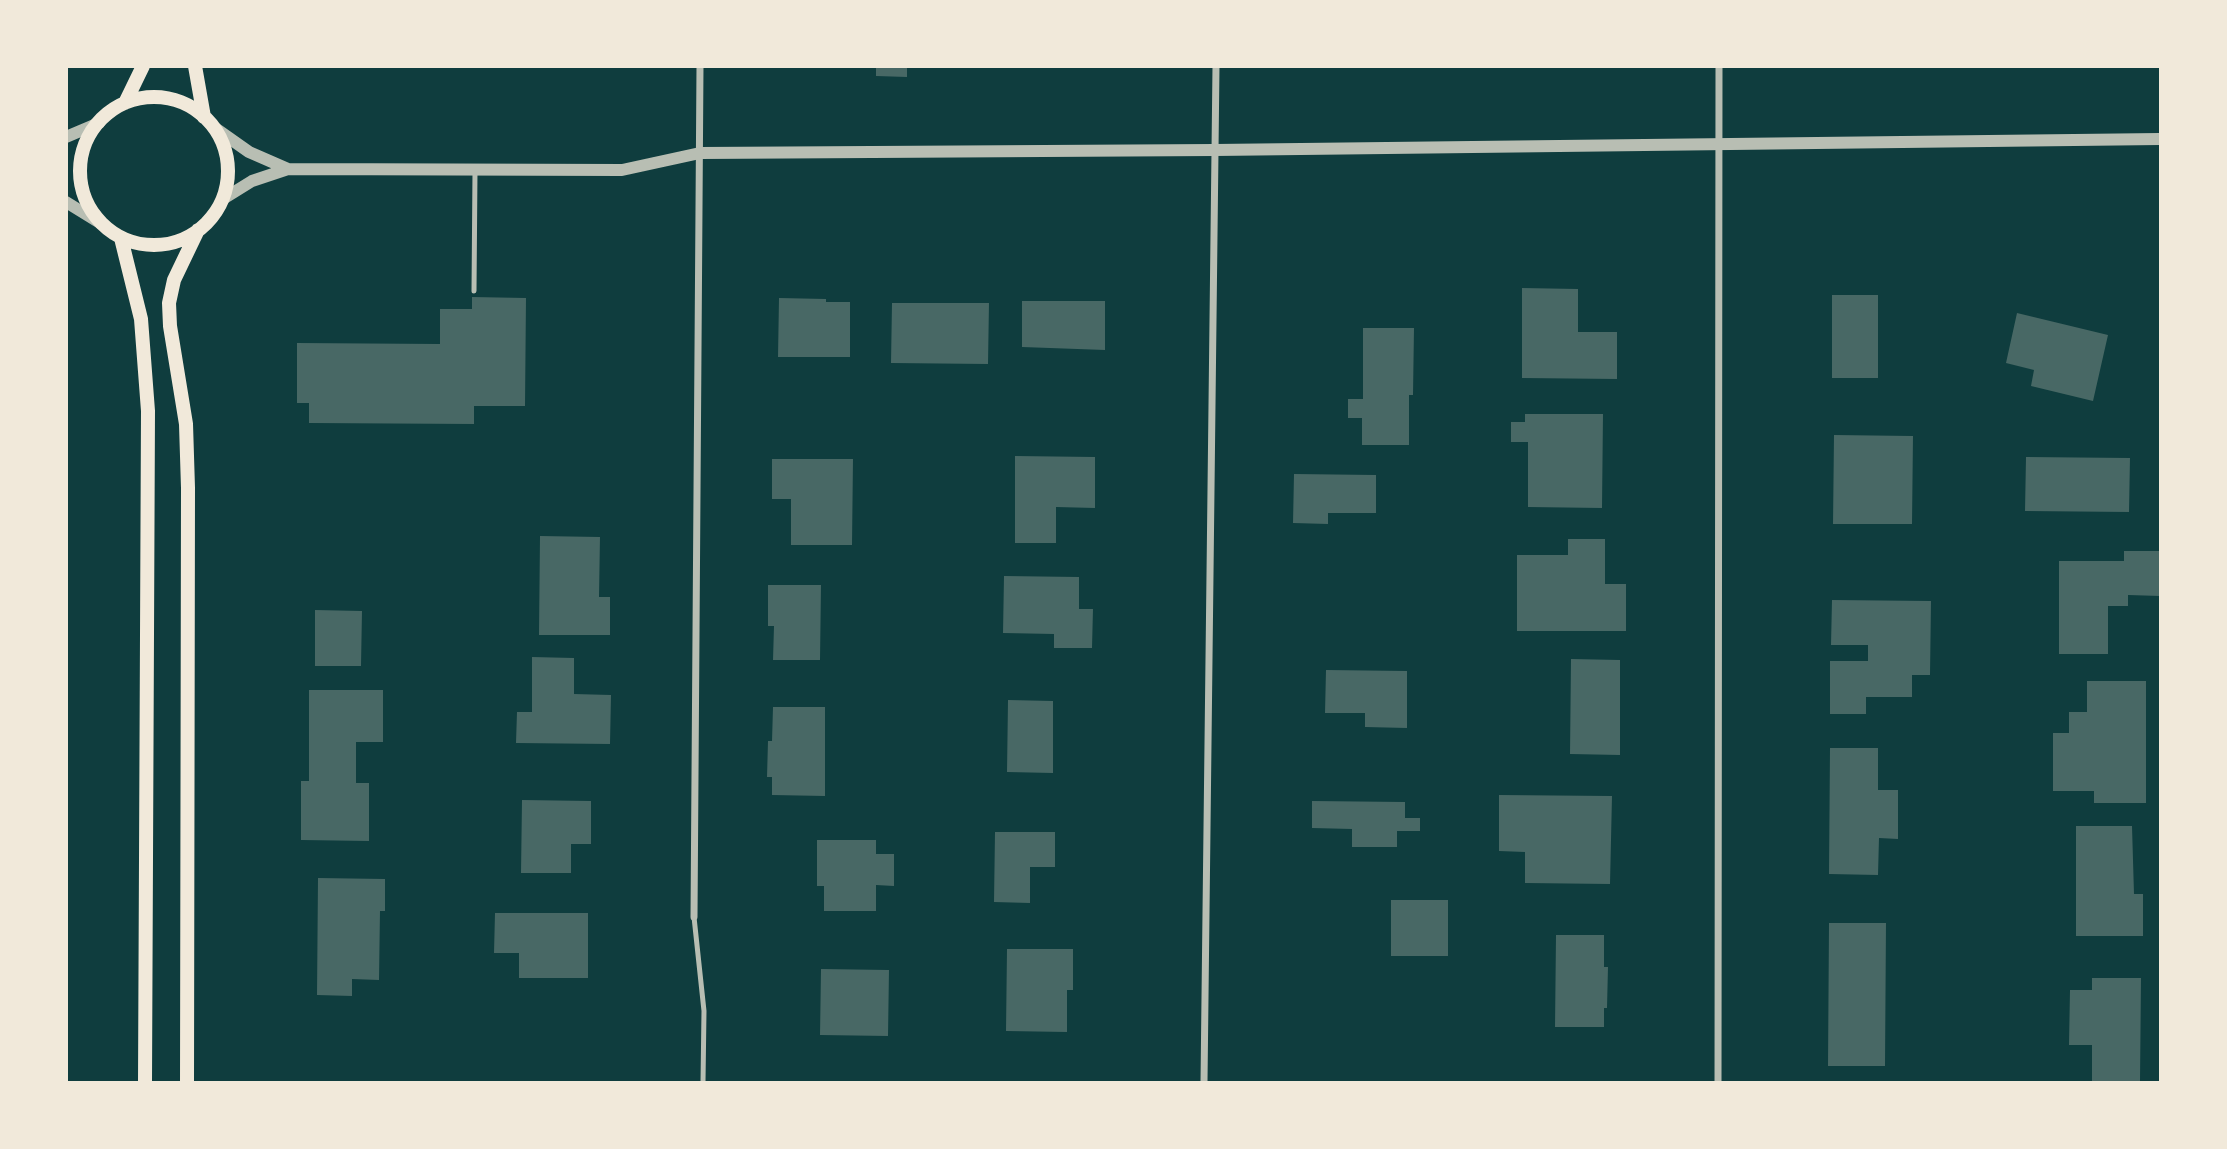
<!DOCTYPE html>
<style>
body{margin:0}
#map{position:relative;width:2227px;height:1149px;overflow:hidden;background:#0f3d3e;font-family:Barlow,sans-serif}
canvas{display:block}
.frame{position:absolute;inset:0;border:68px solid #f1e9da;pointer-events:none}
</style>
<div id="map">
<canvas width="2227" height="1149"></canvas>
<div class="frame"></div>
</div>
<script>
const ctx = document.querySelector('canvas').getContext('2d');
ctx.lineJoin = 'round';
function fillPath(path, color) { ctx.fillStyle = color; ctx.fill(path, 'evenodd'); }
const shape = rows => new Path2D(rows.map(r => 'M' + r).join(''));
function strokePath(path, color, width, dash) { ctx.strokeStyle = color; ctx.lineWidth = width; ctx.lineCap = dash ? 'butt' : 'round'; ctx.setLineDash(dash || []); ctx.stroke(path); }
fillPath(shape([
 [876,66,907,66,907,77,876,76],
 [1522,288,1578,289,1578,332,1617,332,1617,379,1522,378],
 [1832,295,1878,295,1878,378,1832,378],
 [472,297,526,298,525,406,474,406,474,424,309,423,309,403,297,403,297,343,440,344,440,309,472,309],
 [779,298,826,299,826,302,850,302,850,357,778,357],
 [1022,301,1105,301,1105,350,1022,347],
 [892,303,989,303,988,364,891,363],
 [2017,313,2108,335,2093,401,2031,386,2034,370,2006,363],
 [1363,328,1414,328,1413,395,1409,395,1409,445,1362,445,1362,418,1348,418,1348,399,1363,399],
 [1525,414,1603,414,1602,508,1528,507,1528,442,1511,442,1511,422,1525,422],
 [1834,435,1913,436,1912,524,1833,524],
 [1015,456,1095,457,1095,508,1056,507,1056,543,1015,543],
 [2026,457,2130,458,2129,512,2025,511],
 [772,459,853,459,852,545,791,545,791,499,772,499],
 [1294,474,1376,475,1376,513,1328,513,1328,524,1293,523],
 [540,536,600,537,599,597,610,597,610,635,539,635],
 [1568,539,1605,539,1605,584,1626,584,1626,631,1517,631,1517,555,1568,555],
 [2124,551,2160,551,2160,596,2128,595,2128,606,2108,606,2108,654,2059,654,2059,561,2124,561],
 [1004,576,1079,577,1079,609,1093,609,1092,648,1054,648,1054,634,1003,633],
 [768,585,821,585,820,660,773,660,774,626,768,626],
 [1832,600,1931,601,1930,675,1912,675,1912,697,1866,697,1866,714,1830,714,1830,661,1868,661,1868,645,1831,645],
 [315,610,362,611,361,666,315,666],
 [532,657,574,658,574,694,611,695,610,744,516,743,517,712,532,712],
 [1571,659,1620,660,1620,755,1570,754],
 [1326,670,1407,671,1407,728,1365,727,1365,713,1325,713],
 [2087,681,2146,681,2146,803,2094,803,2094,791,2053,791,2053,733,2069,733,2069,712,2087,712],
 [309,690,383,690,383,742,356,742,356,783,369,783,369,841,301,840,301,781,309,781],
 [1008,700,1053,701,1053,773,1007,772],
 [773,707,825,707,825,796,772,795,772,777,767,777,768,741,772,741],
 [1830,748,1878,748,1878,790,1898,790,1898,839,1879,838,1878,875,1829,874],
 [1499,795,1612,796,1610,884,1525,883,1525,852,1499,851],
 [522,800,591,801,591,844,571,844,571,873,521,873],
 [1312,801,1405,802,1405,818,1420,818,1420,831,1397,831,1397,847,1352,847,1352,829,1312,828],
 [2076,826,2132,826,2134,894,2143,894,2143,936,2076,936],
 [995,832,1055,832,1055,867,1030,867,1030,903,994,902],
 [817,840,876,840,876,854,894,854,894,886,876,885,876,911,824,911,824,886,817,886],
 [318,878,385,879,385,911,380,911,379,980,352,979,352,996,317,995],
 [1391,900,1448,900,1448,956,1391,956],
 [495,913,588,913,588,978,519,978,519,953,494,953],
 [1829,923,1886,923,1885,1066,1828,1066],
 [1556,935,1604,935,1604,967,1608,967,1607,1008,1604,1008,1604,1027,1555,1027],
 [1007,949,1073,949,1073,990,1067,990,1067,1032,1006,1031],
 [821,969,889,970,888,1036,820,1035],
 [2092,978,2141,978,2140,1082,2092,1082,2092,1045,2069,1045,2070,990,2092,990]
]), '#486865');
strokePath(shape([
 [474,291,475,171],
 [694,917,704,1011,703,1082]
]), '#b8beb3', 5);
strokePath(shape([
 [694,917,700,66],
 [1204,1082,1216,66],
 [1718,1082,1719,66]
]), '#b8beb3', 7);
strokePath(shape([
 [215,128,249,152,288,169],
 [66,137,99,123],
 [223,199,252,181,288,169,622,170,700,153,1215,150,2160,139],
 [66,202,100,223]
]), '#b8beb3', 12);
strokePath(shape([
 [195,66,204,117],
 '80 171a74 74 0 1 1 148 0a74 74 0 1 1-148 0Z',
 [125,103,143,66],
 [121,238,141,319,148,411,145,1082],
 [187,1082,188,488,186,424,170,326,169,303,174,280,198,230]
]), '#f1e9da', 14);
</script>
